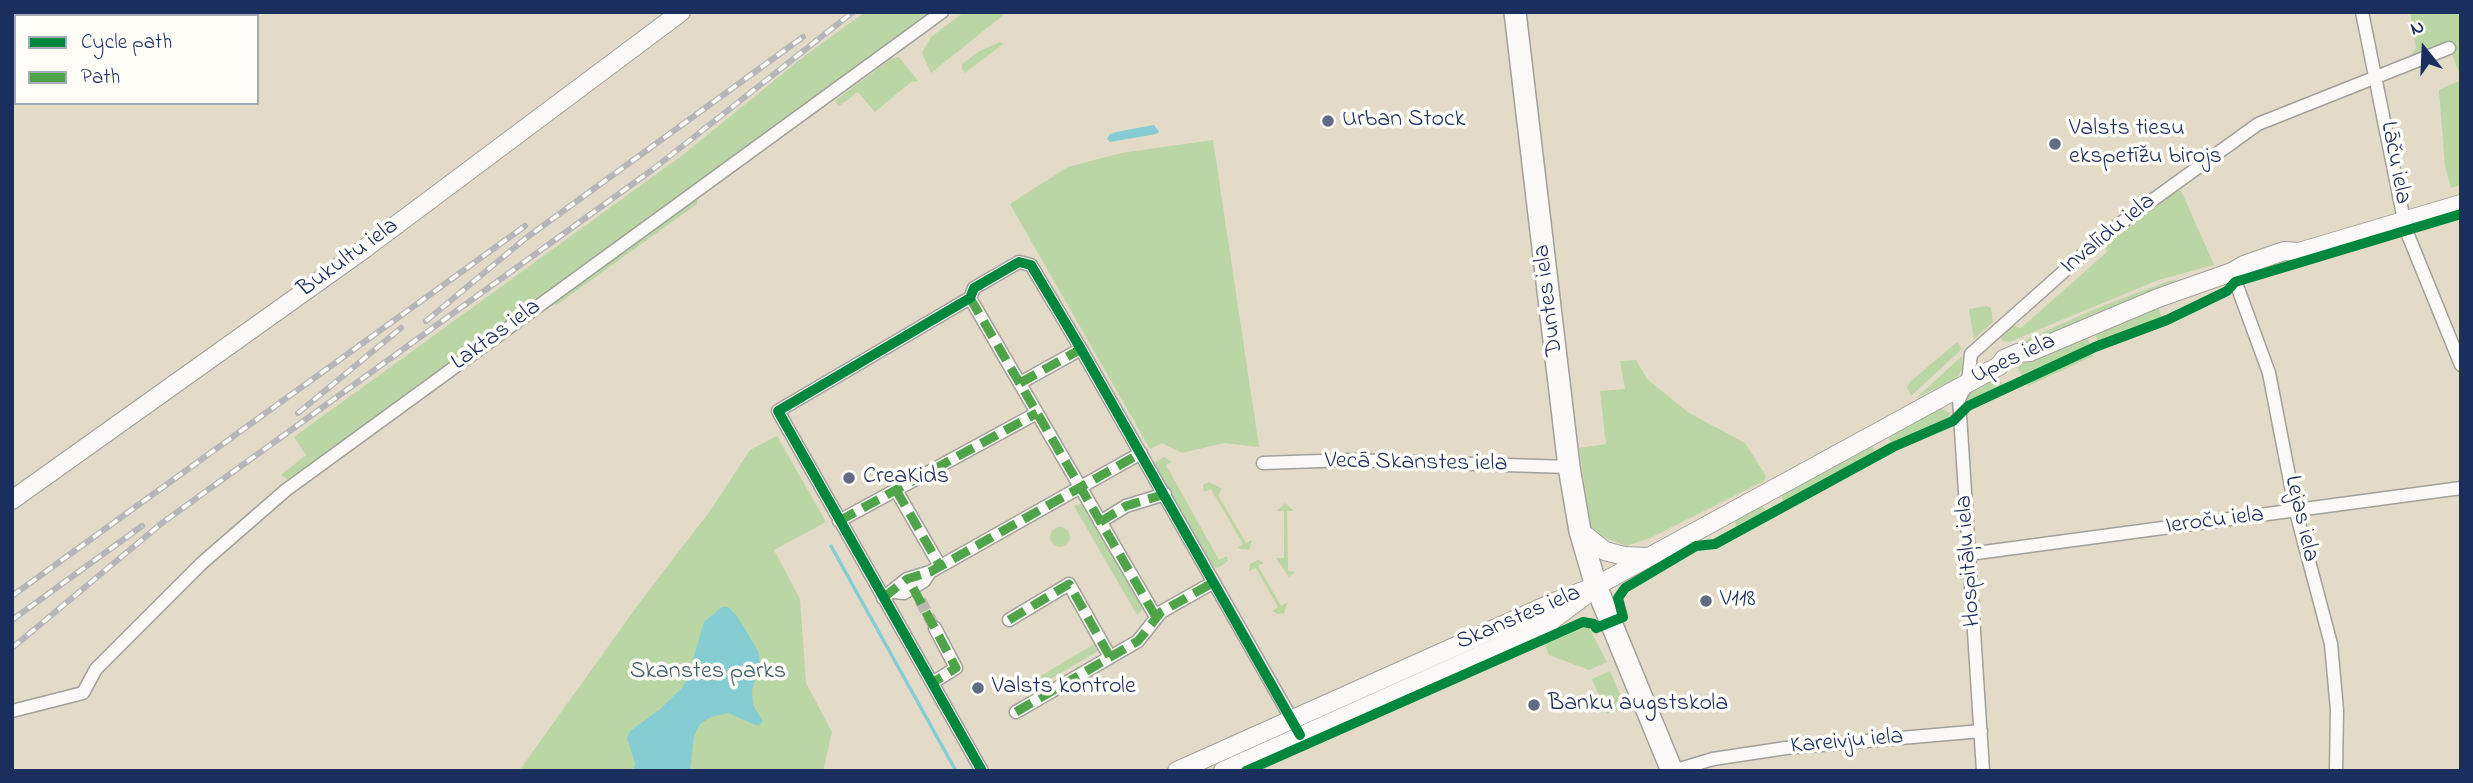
<!DOCTYPE html>
<meta charset="utf-8">
<style>
body{margin:0}
#map{position:relative;width:2473px;height:783px;overflow:hidden;background:#e3dac7;font-family:"Indie Flower",sans-serif}
canvas{display:block}
.frame{position:absolute;inset:0;border:14px solid #1b2f5e;pointer-events:none}
.legend{position:absolute;left:14px;top:14px;width:245px;height:91px;box-sizing:border-box;background:#fdfcf7;border:2px solid #a3aaba;margin:0;padding:9px 12px;list-style:none;font-size:21px;color:#1b2f5e}
.legend li{display:flex;align-items:center;gap:14px;height:35px}
.legend b{width:35px;border:2px solid #a3aaba}
.north{position:absolute;left:2389px;top:14px;width:70px;height:70px;-webkit-text-stroke:5px #fdfcf7;paint-order:stroke;rotate:342deg;font-size:19px;font-weight:700;line-height:28px;text-align:center;color:#1b2f5e}
.north::after{content:'';display:block;margin:auto;width:24px;height:32px;background:#1b2f5e;clip-path:polygon(50% 0,100% 100%,50% 72%,0 100%)}
</style>
<div id="map">
<canvas width="2473" height="783"></canvas>
<div class="frame"></div>
<ul class="legend">
<li><b style="height:9px;background:#00873e"></b>Cycle path</li>
<li><b style="height:9px;background:#4fa44a"></b>Path</li>
</ul>
<div class="north">N</div>
</div>
<script>
const ctx = document.querySelector('canvas').getContext('2d');
ctx.lineJoin = 'round';
function fillPath(path, color) { ctx.fillStyle = color; ctx.fill(path, 'evenodd'); }
const shape = rows => new Path2D(rows.map(r => 'M' + r).join(''));
function strokePath(path, color, width, dash) { ctx.strokeStyle = color; ctx.lineWidth = width; ctx.lineCap = dash ? 'butt' : 'round'; ctx.setLineDash(dash || []); ctx.stroke(path); }
function label(font, color, halo, rows, align = 'center') {
  ctx.font = font + ' "Indie Flower",sans-serif'; ctx.lineWidth = 7; ctx.setLineDash([]); ctx.textBaseline = 'middle'; ctx.strokeStyle = halo; ctx.fillStyle = color; for (const [text, x, y, turn = 0] of rows) {
    ctx.save(); ctx.translate(x, y); ctx.rotate((+turn || 0) * Math.PI / 180); ctx.textAlign = isNaN(turn) ? turn : align; if (halo) ctx.strokeText(text, 0, 0); ctx.fillText(text, 0, 0); ctx.restore();
  }
}
fillPath(shape([
 [24,12,166,12,165,16,24,16],
 [865,12,931,12,288,480,281,475,306,455,294,437,684,154,802,58],
 [964,12,1007,12,931,73,922,53,931,37],
 [2410,12,2461,12,2461,77,2447,43,2411,55,2416,48],
 [1000,42,1003,44,965,73,962,69,962,64,980,51],
 [899,57,918,81,911,82,875,112,858,92,839,106,835,101,892,58],
 [2461,80,2461,185,2451,188,2445,166,2439,90],
 [1213,140,1259,447,1224,443,1182,453,1162,443,1150,449,1010,204,1068,167,1121,153],
 [2179,186,2214,265,2158,280,2009,342,2003,341,2000,336,2012,325,2021,328,2107,252,2103,242],
 [697,198,697,204,555,306,554,302],
 [2185,279,2009,353,2010,347,2102,306,2169,281],
 [1987,306,1991,308,1993,322,1974,339,1969,309],
 [2158,307,2163,320,2099,344,2094,332],
 [2086,335,2091,347,2022,376,2017,366],
 [1957,342,1962,349,1911,396,1907,387,1910,382],
 [2091,352,2093,356,2028,386,2026,381],
 [1962,356,1962,369,1957,378,1915,399],
 [1636,360,1647,379,1689,413,1745,443,1766,476,1764,481,1650,538,1626,546,1601,536,1591,526,1579,448,1606,444,1600,391,1625,389,1620,361],
 [1997,376,2004,386,1965,403,1970,389],
 [1937,407,1950,413,1951,418,1891,445,1888,434],
 [777,436,826,522,774,550,800,599,806,683,832,732,823,771,519,771,640,602,710,511,750,450],
 [1873,444,1874,452,1788,501,1782,500,1782,493],
 [1164,457,1172,462,1166,465,1219,560,1227,556,1228,561,1218,568,1211,566,1153,463],
 [1209,482,1222,489,1218,495,1246,543,1252,540,1249,550,1237,548,1243,544,1211,489,1204,492,1203,485],
 [1084,503,1142,603,1144,608,1137,615,1074,506],
 [1285,503,1294,511,1287,511,1288,571,1295,572,1289,577,1276,558,1284,558,1284,511,1277,511],
 [1761,506,1769,512,1735,530,1736,520],
 '1050 537a10 10 0 1 1 20 0a10 10 0 1 1-20 0Z',
 [1258,560,1264,563,1258,566,1281,606,1288,602,1284,613,1278,614,1272,611,1278,607,1256,568,1249,571,1250,564],
 [1588,626,1607,662,1589,670,1549,655,1545,644],
 [1096,643,1098,651,1035,688,1029,683],
 [1610,671,1625,706,1607,714,1592,679]
]), '#bad6a4');
fillPath(shape([
 [1154,125,1159,132,1156,134,1110,142,1107,139,1110,134,1116,132],
 [722,607,728,607,737,616,758,651,760,663,752,690,753,705,763,721,758,726,728,713,711,717,700,724,694,736,690,771,633,771,635,763,627,738,630,731,659,710,680,690,687,680,704,622]
]), '#86cdd3');
strokePath(shape([
 [831,546,956,771]
]), '#86cdd3', 3.5);
strokePath(shape([
 [920,600,935,628]
]), '#bbb8b2', 12, [12, 6]);
const street = shape([
 [2362,12,2406,230,2461,365],
 [2232,272,2269,373,2296,512,2331,644,2337,710,2336,771],
 [970,298,1156,617],
 [1020,383,1081,349],
 [1263,463,1349,460,1569,467],
 [896,490,940,566],
 [839,521,1037,413],
 [1100,522,1126,506,1165,494],
 [1969,554,2461,488],
 [894,592,904,593,924,581,930,572],
 [883,598,907,579,930,572,1141,453],
 [1009,620,1069,584,1110,657],
 [932,683,956,668,935,628],
 [12,711,83,693,96,669,202,563,286,490,942,12],
 [1016,712,1138,641,1161,612,1214,582],
 [982,771,778,411,970,298,974,288,1019,262,1031,265,1081,349,1295,725],
 [1673,771,1713,759,1786,748,1981,731],
 [1983,771,1959,399,1968,382,1971,354,2107,233,2258,124,2449,48]
]);
const secondary = shape([
 [12,500,360,252,681,12],
 [1580,531,1605,551,1624,556,1647,557],
 [1177,771,1557,601,1596,586,1999,366,2004,359,2018,353,2030,352,2158,298,2232,272,2244,265,2284,251,2299,252,2461,204],
 [1223,771,1543,627,1587,594]
]);
const primary = shape([
 [1515,12,1569,467,1580,531,1596,586,1672,771]
]);
strokePath(street, '#a2a09b', 15);
strokePath(secondary, '#a2a09b', 20);
strokePath(primary, '#a2a09b', 24);
strokePath(street, '#fbf9f7', 12);
strokePath(secondary, '#fbf9f7', 18);
strokePath(primary, '#fbf9f7', 21);
const rail = shape([
 [426,321,526,238,803,37],
 [298,413,401,328],
 [12,596,525,226],
 [12,620,142,526],
 [12,648,162,523,652,170,853,12]
]);
strokePath(rail, '#b5b6b9', 6);
strokePath(rail, '#fdfcf7', 3.5, [10]);
strokePath(shape([
 [970,298,1156,617],
 [1020,383,1081,349],
 [896,490,940,566],
 [839,521,1037,413],
 [1100,522,1126,506,1165,494],
 [913,588,956,668,932,683],
 [883,598,907,579,930,572,1141,453],
 [1009,620,1069,584,1110,657],
 [1016,712,1138,641,1161,612,1214,582]
]), '#4fa44a', 9, [18, 9]);
strokePath(shape([
 [982,771,778,411,970,298,974,288,1019,262,1031,265,1081,349,1300,735],
 [1246,771,1583,622,1594,624,1596,628,1623,617,1618,598,1625,588,1696,546,1715,544,1893,447,1953,421,1968,406,2095,347,2167,320,2227,291,2235,282,2461,214]
]), '#00873e', 10);
for (const [x, y, r, color] of [
 [1328,121,7,"#616b83"],
 [2055,144,7,"#616b83"],
 [849,478,7,"#616b83"],
 [1706,601,7,"#616b83"],
 [978,688,7,"#616b83"],
 [1534,705,7,"#616b83"]
]) { const dot = new Path2D(); dot.arc(x, y, r, 0, 2 * Math.PI); ctx.fillStyle = color; ctx.fill(dot); strokePath(dot, '#fdfcf7', 2.5); }
label('24px', '#1b2f5e', '#fdfcf7', [
 ["Urban Stock",1342,121],
 ["Valsts tiesu",2069,130],
 ["ekspetīžu birojs",2069,158],
 ["CreaKids",863,478],
 ["V118",1720,601],
 ["Valsts kontrole",992,688],
 ["Banku augstskola",1548,705]
], 'left');
label('24px', '#1b2f5e', '#fdfcf7', [
 ["Lāču iela",2394,163,79],
 ["Invalīdu iela",2109,235,-39],
 ["Bukultu iela",349,259,-36],
 ["Duntes iela",1550,300,-97],
 ["Laktas iela",497,336,-36],
 ["Upes iela",2014,360,-25],
 ["Vecā Skanstes iela",1416,464,1],
 ["Lejas iela",2300,519,77],
 ["Ieroču iela",2215,522,-7],
 ["Hospitāļu iela",1970,561,-94],
 ["Skanstes iela",1519,619,-23],
 ["Kareivju iela",1847,743,-5]
]);
label('24px', '#40606a', '#fdfcf7', [
 ["Skanstes parks",708,673]
]);
</script>
